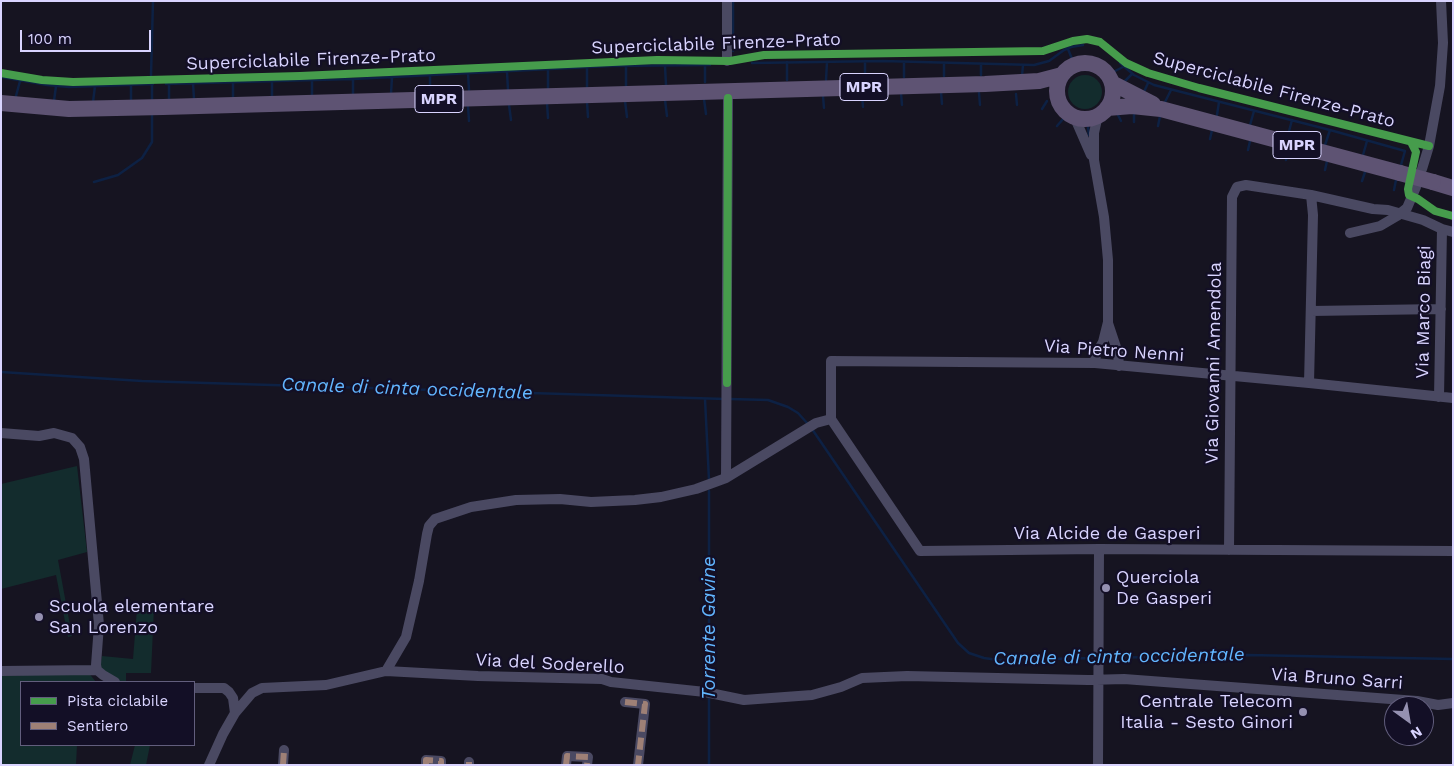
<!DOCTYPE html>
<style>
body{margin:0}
#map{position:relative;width:1454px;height:766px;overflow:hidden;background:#161421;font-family:"Work Sans",sans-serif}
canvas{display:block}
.frame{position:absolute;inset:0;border:2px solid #d9d4ff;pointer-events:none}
.legend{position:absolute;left:20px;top:681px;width:175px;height:65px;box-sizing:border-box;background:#130f26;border:1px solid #625e7d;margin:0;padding:6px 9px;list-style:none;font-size:15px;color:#d9d4ff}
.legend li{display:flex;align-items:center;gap:10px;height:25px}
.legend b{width:25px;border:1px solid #625e7d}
.north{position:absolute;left:1384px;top:696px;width:50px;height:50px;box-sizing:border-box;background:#130f26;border:1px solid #625e7d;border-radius:50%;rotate:148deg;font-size:14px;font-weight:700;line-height:20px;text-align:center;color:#d9d4ff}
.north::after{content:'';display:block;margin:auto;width:18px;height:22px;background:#9591b1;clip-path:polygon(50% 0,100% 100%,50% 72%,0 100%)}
.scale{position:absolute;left:20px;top:30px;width:131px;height:22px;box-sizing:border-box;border:2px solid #d9d4ff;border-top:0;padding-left:6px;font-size:15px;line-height:18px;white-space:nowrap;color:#d9d4ff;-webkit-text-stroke:4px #130f26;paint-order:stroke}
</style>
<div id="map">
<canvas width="1454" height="766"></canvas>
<div class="frame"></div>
<ul class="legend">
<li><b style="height:6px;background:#469c4c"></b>Pista ciclabile</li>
<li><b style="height:6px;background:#9e8076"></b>Sentiero</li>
</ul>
<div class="north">N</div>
<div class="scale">100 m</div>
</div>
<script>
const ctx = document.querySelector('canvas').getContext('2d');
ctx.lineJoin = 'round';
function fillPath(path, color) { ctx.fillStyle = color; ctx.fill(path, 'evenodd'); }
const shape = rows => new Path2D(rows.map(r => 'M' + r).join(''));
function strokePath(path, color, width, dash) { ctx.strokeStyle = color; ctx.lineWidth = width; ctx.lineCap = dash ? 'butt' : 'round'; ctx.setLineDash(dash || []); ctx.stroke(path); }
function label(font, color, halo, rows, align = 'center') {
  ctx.font = font + ' "Work Sans",sans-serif'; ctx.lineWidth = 4.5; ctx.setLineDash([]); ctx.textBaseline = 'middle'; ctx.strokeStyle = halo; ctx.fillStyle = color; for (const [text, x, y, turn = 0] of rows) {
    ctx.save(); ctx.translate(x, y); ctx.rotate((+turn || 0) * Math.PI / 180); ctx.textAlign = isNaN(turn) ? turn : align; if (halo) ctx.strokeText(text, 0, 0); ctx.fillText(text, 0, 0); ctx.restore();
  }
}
fillPath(shape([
 '1068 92a17 17 0 1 1 34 0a17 17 0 1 1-34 0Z',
 [77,466,87,552,58,560,72,636,68,637,56,575,1,589,1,484],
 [154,607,151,673,126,673,126,682,116,682,100,668,102,656,133,659,137,609],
 [88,672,96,682,21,682,21,745,77,745,76,765,1,765,1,676],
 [135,745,150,745,146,765,130,765]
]), '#132c2d');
strokePath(shape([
 [1068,49,1072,59],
 [733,51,733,1],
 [787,62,787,80],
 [904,62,904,77],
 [752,63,883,61,1034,65,1049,61,1064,50,1071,47,1083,45],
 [1120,63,1134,75,1154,85,1330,130,1405,151,1401,165],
 [665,66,666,85],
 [587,67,587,88],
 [548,69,548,89],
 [1115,71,1123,67],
 [507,72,508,90],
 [468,73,469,90],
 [430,75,430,93],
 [981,75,981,64],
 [151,76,153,1],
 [944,76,944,63],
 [1022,76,1023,65],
 [1,77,47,85,69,87,153,84],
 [353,79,353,94],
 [865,79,865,61],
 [312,80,312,96],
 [826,80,827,62],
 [705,82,705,65],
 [152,83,152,102],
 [193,83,194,99],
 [1123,83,1132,74],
 [166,84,353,79,610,66,710,65],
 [626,86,626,66],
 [941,92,942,104],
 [901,93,902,105],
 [979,93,980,105],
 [391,94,392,77],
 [1016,94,1017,105],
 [1143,94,1148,83],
 [862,95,863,107],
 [16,96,20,81],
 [823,96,824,108],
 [272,97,272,81],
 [233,99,233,83],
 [704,99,706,114],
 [665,100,667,116],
 [54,101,56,86],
 [131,101,131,85],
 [169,101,169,84],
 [625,101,627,117],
 [93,102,95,86],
 [587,102,588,117],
 [1165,102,1171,90],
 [547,103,548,118],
 [509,105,511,120],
 [468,106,469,121],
 [1042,109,1047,101],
 [1117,113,1121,121],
 [1217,115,1219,102],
 [1134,122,1134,112],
 [1250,125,1254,111],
 [1057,126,1063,119],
 [1158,126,1160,116],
 [1088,127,1089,135],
 [1288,135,1292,120],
 [1210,139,1212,130],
 [1325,145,1330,130],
 [1248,150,1250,141],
 [1363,155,1367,141],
 [1286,160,1288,151],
 [1325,170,1327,161],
 [1362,181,1365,172],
 [94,182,118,175,142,158,152,142,152,112],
 [1394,190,1396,180],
 [1,372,142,381,725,399],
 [705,399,709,480],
 [730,399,768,400,788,407,798,413,807,423],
 [812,429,958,643,969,653,984,658,998,660,1096,658],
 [709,491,709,691],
 [1102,658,1248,655,1453,659],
 [709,765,709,696]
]), '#0d2144', 2.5);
strokePath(shape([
 [727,61,727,1],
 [1074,116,1091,155],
 [1422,169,1429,146,1440,86,1443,43,1441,1],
 [1350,233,1380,226,1397,216,1407,208,1416,187],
 [1311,311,1441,309],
 [1108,323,1118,353,1119,366],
 [1095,363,1096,354,1103,342,1108,322,1108,260,1104,217,1094,160,1094,133,1098,115],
 [1309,383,1313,215,1311,195],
 [1439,397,1442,229],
 [831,419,920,551,1099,549,1453,551],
 [831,419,831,361,1095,363,1309,383,1453,398],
 [1,433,39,436,54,433,72,438,80,447,84,459,99,625,96,665,97,670],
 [726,478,728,98],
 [1229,550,1232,197,1237,187,1246,185,1311,195,1373,209,1388,210,1423,220,1442,229,1453,232],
 [1,671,97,670,103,675,115,682],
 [386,671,478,676,602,679,611,682,705,692,744,700,812,695,841,687,862,678,907,676,1088,680,1124,679,1417,701,1438,705,1453,703],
 [194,688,224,688,229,692,233,698,235,713],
 [625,702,645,704,638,765],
 [209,765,223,734,235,713,252,693,262,688,326,685,386,671,406,637,419,581,427,534,429,526,435,519,471,507,516,500,560,499,591,502,635,500,661,497,696,489,726,478,816,423,831,419],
 [283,765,284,750],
 [426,765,426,760,441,761,441,765],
 [469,765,469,762],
 [566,765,567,756,588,757,587,765],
 [1098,765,1099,549]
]), '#4a4962', 10);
strokePath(shape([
 '1057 91a28 28 0 1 1 56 0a28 28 0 1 1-56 0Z',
 [1112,83,1153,104],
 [1,103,69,109,163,107,985,84,1039,81,1062,75],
 [1107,108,1132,106,1161,109,1400,173],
 [1433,182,1453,188]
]), '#5e5373', 16);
strokePath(shape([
 [1400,173,1433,182]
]), '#5e5373', 16);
strokePath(shape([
 [625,702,645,704,638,765],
 [283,765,284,750],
 [426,765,426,760,441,761,441,765],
 [469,765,469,762],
 [566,765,567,756,588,757,587,765]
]), '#9e8076', 6, [12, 6]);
strokePath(shape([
 [1,73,42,80,73,82,300,76,657,60,730,61,764,55,1043,51,1073,41,1087,39,1100,42,1126,63,1148,73,1199,88,1429,146],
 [1411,142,1416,152,1408,189,1409,195,1418,199,1435,211,1453,216],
 [727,383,728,98]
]), '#469c4c', 8);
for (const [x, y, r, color] of [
 [1106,588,5,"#9591b1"],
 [39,617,5,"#9591b1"],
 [1303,712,5,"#9591b1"]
]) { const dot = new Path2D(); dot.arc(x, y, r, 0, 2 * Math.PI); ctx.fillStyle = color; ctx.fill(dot); strokePath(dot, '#130f26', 2); }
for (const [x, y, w] of [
 [864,87,48],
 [439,99,48],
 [1297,145,48]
]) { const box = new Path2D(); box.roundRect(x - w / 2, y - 13.5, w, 27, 4); ctx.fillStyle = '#130f26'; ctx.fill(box); strokePath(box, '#d9d4ff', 1); }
label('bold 16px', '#d9d4ff', null, [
 ["MPR",864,87],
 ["MPR",439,99],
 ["MPR",1297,145]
]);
label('18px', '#d9d4ff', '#130f26', [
 ["Superciclabile Firenze-Prato",716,44,-2],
 ["Superciclabile Firenze-Prato",311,60,-2],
 ["Superciclabile Firenze-Prato",1274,90,15],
 ["Via Marco Biagi",1424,312,-89],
 ["Via Pietro Nenni",1114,351,4],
 ["Via Giovanni Amendola",1214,363,-89],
 ["Via Alcide de Gasperi",1107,534],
 ["Via del Soderello",550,664,3],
 ["Via Bruno Sarri",1337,679,4]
]);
label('18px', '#d9d4ff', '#130f26', [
 ["Querciola",1116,578],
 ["De Gasperi",1116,599],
 ["Scuola elementare",49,607],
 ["San Lorenzo",49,628],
 ["Centrale Telecom",1293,702,"right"],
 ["Italia - Sesto Ginori",1293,723,"right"]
], 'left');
label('italic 19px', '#62b6ff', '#130f26', [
 ["Canale di cinta occidentale",407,389,2],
 ["Torrente Gavine",709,628,-90],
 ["Canale di cinta occidentale",1119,657,-1]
]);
</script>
